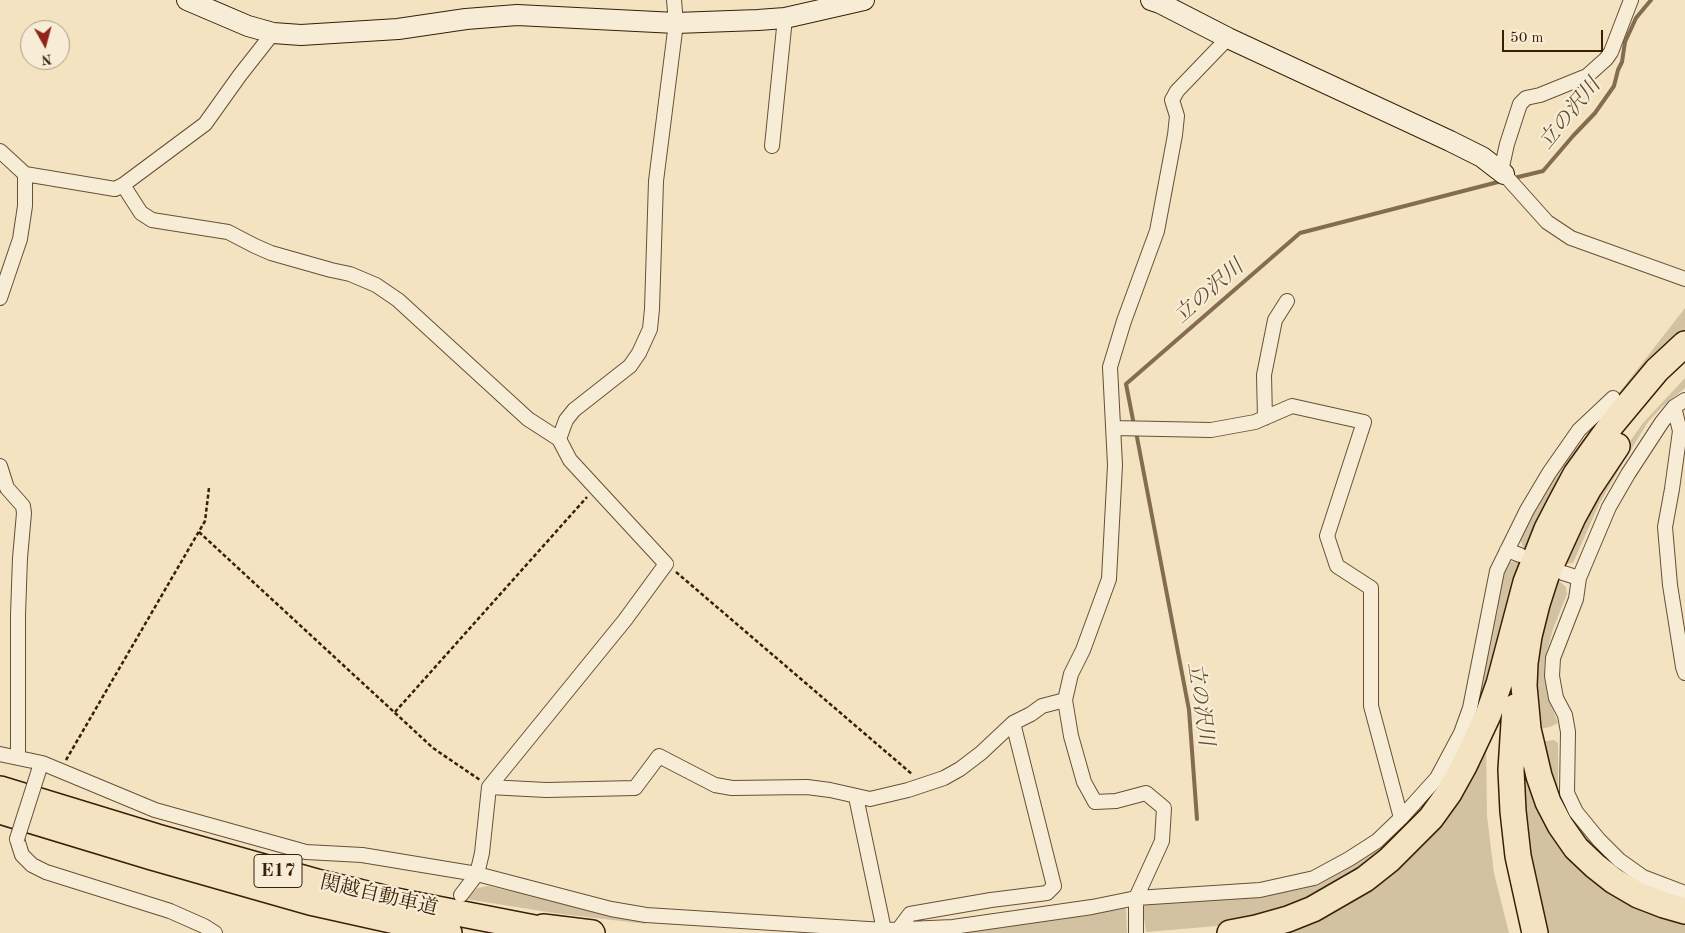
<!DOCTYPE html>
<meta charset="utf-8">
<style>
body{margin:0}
#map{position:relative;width:1685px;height:933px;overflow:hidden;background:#f3e3c0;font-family:"Old Standard TT",serif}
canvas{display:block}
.north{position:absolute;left:20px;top:20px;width:50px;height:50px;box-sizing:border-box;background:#f7edd6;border:1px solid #ab9a84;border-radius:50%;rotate:173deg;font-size:14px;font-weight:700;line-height:20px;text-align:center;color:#391e08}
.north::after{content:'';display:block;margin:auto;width:18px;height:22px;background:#8f2418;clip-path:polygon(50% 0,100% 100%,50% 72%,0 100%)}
.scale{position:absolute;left:1502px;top:30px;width:101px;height:22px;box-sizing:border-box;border:2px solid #391e08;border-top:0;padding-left:6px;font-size:15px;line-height:18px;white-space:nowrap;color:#391e08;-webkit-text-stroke:4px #f7edd6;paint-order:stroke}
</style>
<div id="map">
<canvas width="1685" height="933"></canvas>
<div class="north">N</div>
<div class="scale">50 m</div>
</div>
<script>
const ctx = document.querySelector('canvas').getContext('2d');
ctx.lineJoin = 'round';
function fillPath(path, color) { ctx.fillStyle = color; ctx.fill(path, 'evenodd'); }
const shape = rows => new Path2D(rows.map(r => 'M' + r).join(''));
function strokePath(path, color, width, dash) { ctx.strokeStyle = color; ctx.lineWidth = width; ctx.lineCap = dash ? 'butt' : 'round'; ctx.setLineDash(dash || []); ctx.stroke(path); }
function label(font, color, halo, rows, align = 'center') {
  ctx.font = font + ' "Old Standard TT","Noto Serif JP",serif'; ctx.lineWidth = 4.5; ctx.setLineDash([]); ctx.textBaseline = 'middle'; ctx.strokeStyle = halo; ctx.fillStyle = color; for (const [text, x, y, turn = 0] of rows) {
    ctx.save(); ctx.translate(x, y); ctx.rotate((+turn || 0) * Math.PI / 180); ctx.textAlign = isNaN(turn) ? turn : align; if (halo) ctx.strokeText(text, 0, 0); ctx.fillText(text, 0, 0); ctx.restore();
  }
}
fillPath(shape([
 [1685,308,1685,333,1527,550,1523,547,1519,537,1552,479],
 [1685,378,1685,388,1664,405,1648,422,1624,461,1599,504,1573,563,1560,564,1616,461,1643,423],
 [1517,561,1523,564,1503,626,1485,695,1456,763,1433,799,1412,826,1375,861,1353,877,1288,909,1256,918,1217,926,1146,932,1142,905,1166,901,1226,899,1266,896,1300,887,1344,866,1377,843,1412,812,1435,786,1451,763,1468,729,1475,704,1501,574,1506,563],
 [1555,577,1566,587,1567,594,1553,629,1545,659,1544,676,1548,698,1558,723,1550,727,1537,729,1534,665],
 [1486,739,1487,816,1494,873,1509,933,1281,933,1331,912],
 [1554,740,1558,743,1558,794,1571,817,1592,844,1613,864,1648,888,1591,851,1567,822,1539,742],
 [1519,742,1532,792,1543,820,1555,839,1573,861,1594,882,1618,896,1685,921,1685,933,1546,933,1525,827],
 [488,886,564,903,608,916,645,922,646,924,554,913,466,899,477,888],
 [1126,908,1127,933,942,933,1064,918]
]), '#d3c2a1');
strokePath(shape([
 [1514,178,1543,171,1573,136,1595,113,1614,86,1618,70,1622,62,1625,42,1636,18,1651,0],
 [1134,425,1126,384,1300,233,1502,181],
 [1136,432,1189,710,1197,819]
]), '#836c51', 4);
const street = shape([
 [772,146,785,18],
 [0,151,25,174,115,189,123,185,205,124,240,75,273,33],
 [1501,171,1507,144,1520,104,1526,98,1540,95,1587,76,1606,59,1611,52,1631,0],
 [1504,174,1547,222,1571,238,1685,279],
 [123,185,141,213,152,220,228,232,255,246,271,253,331,270,350,274,376,285,398,300,528,419,559,439],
 [0,298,20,239,25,206,25,174],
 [1685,400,1674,407,1662,422,1628,474,1609,507,1579,578,1576,599,1553,658,1552,676,1556,698,1565,715,1568,732,1567,793,1576,812,1599,840,1619,860,1643,877,1685,893],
 [1674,407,1680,431,1672,489,1665,527,1670,585,1683,667,1685,673],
 [1265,418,1264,375,1275,320,1287,301],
 [1113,428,1211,430,1255,422,1292,406,1364,422,1327,536,1337,566,1371,588,1371,706,1401,818],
 [0,466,7,488,23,506,24,513,20,558,18,615,18,757],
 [1507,550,1520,555],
 [1563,573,1579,578],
 [0,754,42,763,155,810,306,852,362,855,477,874,611,909,646,915,884,930,953,927,1092,907,1136,898,1260,890,1314,878,1349,859,1377,841,1401,818,1437,778,1461,733,1470,708,1497,571,1527,510,1549,473,1579,430,1613,398],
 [489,787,546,790,635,788,659,756,715,785,732,788,807,787,830,790,870,799,908,790,944,778,960,769,981,753,1013,723,1031,714,1042,706,1065,700],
 [856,797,884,930],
 [17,839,22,855,32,865,46,872,170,911,204,926,215,933],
 [461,895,477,874,482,853,489,787,625,620,666,564,570,460,559,439,566,420,574,410,630,366,639,353,650,329,652,309,656,181,676,23,674,0],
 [898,930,910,914,991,900,1047,893,1054,886,1013,723],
 [1136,933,1136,898,1162,841,1164,808,1146,793,1116,801,1095,802,1084,782,1071,736,1065,700,1071,674,1083,650,1109,579,1115,465,1110,367,1124,321,1157,231,1175,135,1177,116,1172,100,1177,91,1228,38]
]);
const secondary = shape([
 [187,0,248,26,273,33,301,35,398,29,466,19,517,15,676,23,758,20,785,18,864,0],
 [1151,0,1160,3,1228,38,1450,141,1482,157,1504,174]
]);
const highway = shape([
 [1617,446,1589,488,1573,517,1546,576,1537,604,1529,636,1525,663,1524,686,1528,729,1539,776,1548,802,1560,825,1576,848,1595,866,1614,881,1638,895,1664,905,1685,911],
 [1515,707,1511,770,1513,811,1518,856,1535,933],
 [0,789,157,837,317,882,401,902,560,933],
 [0,811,152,857,310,902,449,933],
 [543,927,592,933],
 [1230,933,1256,928,1288,919,1313,909,1365,879,1389,860,1431,818,1449,793,1464,766,1488,715,1499,684,1526,582,1547,529,1561,502,1576,474,1612,424,1657,370,1685,344]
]);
strokePath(street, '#684f36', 16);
strokePath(secondary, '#391e08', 22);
strokePath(highway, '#391e08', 28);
strokePath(shape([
 [199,532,433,748,480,780],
 [676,572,913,775],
 [395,712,587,497],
 [66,760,205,521,209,488]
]), '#391e08', 2.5, [4, 2.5]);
strokePath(street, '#f7edd6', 14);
strokePath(secondary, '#f7edd6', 20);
strokePath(highway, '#f3e3c0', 25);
const streetBridge = shape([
 [17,839,39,770]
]);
strokePath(streetBridge, '#684f36', 16, []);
strokePath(streetBridge, '#f7edd6', 14);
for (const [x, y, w] of [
 [278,871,48]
]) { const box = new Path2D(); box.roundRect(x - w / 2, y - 16.5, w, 33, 4); ctx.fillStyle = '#f7edd6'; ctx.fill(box); strokePath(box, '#391e08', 1); }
label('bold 19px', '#391e08', null, [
 ["E17",278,871]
]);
label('20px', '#391e08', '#f7edd6', [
 ["関越自動車道",379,896,13]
]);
label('italic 21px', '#644c32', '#f7edd6', [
 ["立の沢川",1570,114,-51],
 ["立の沢川",1209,292,-41],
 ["立の沢川",1200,704,82]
]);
</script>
